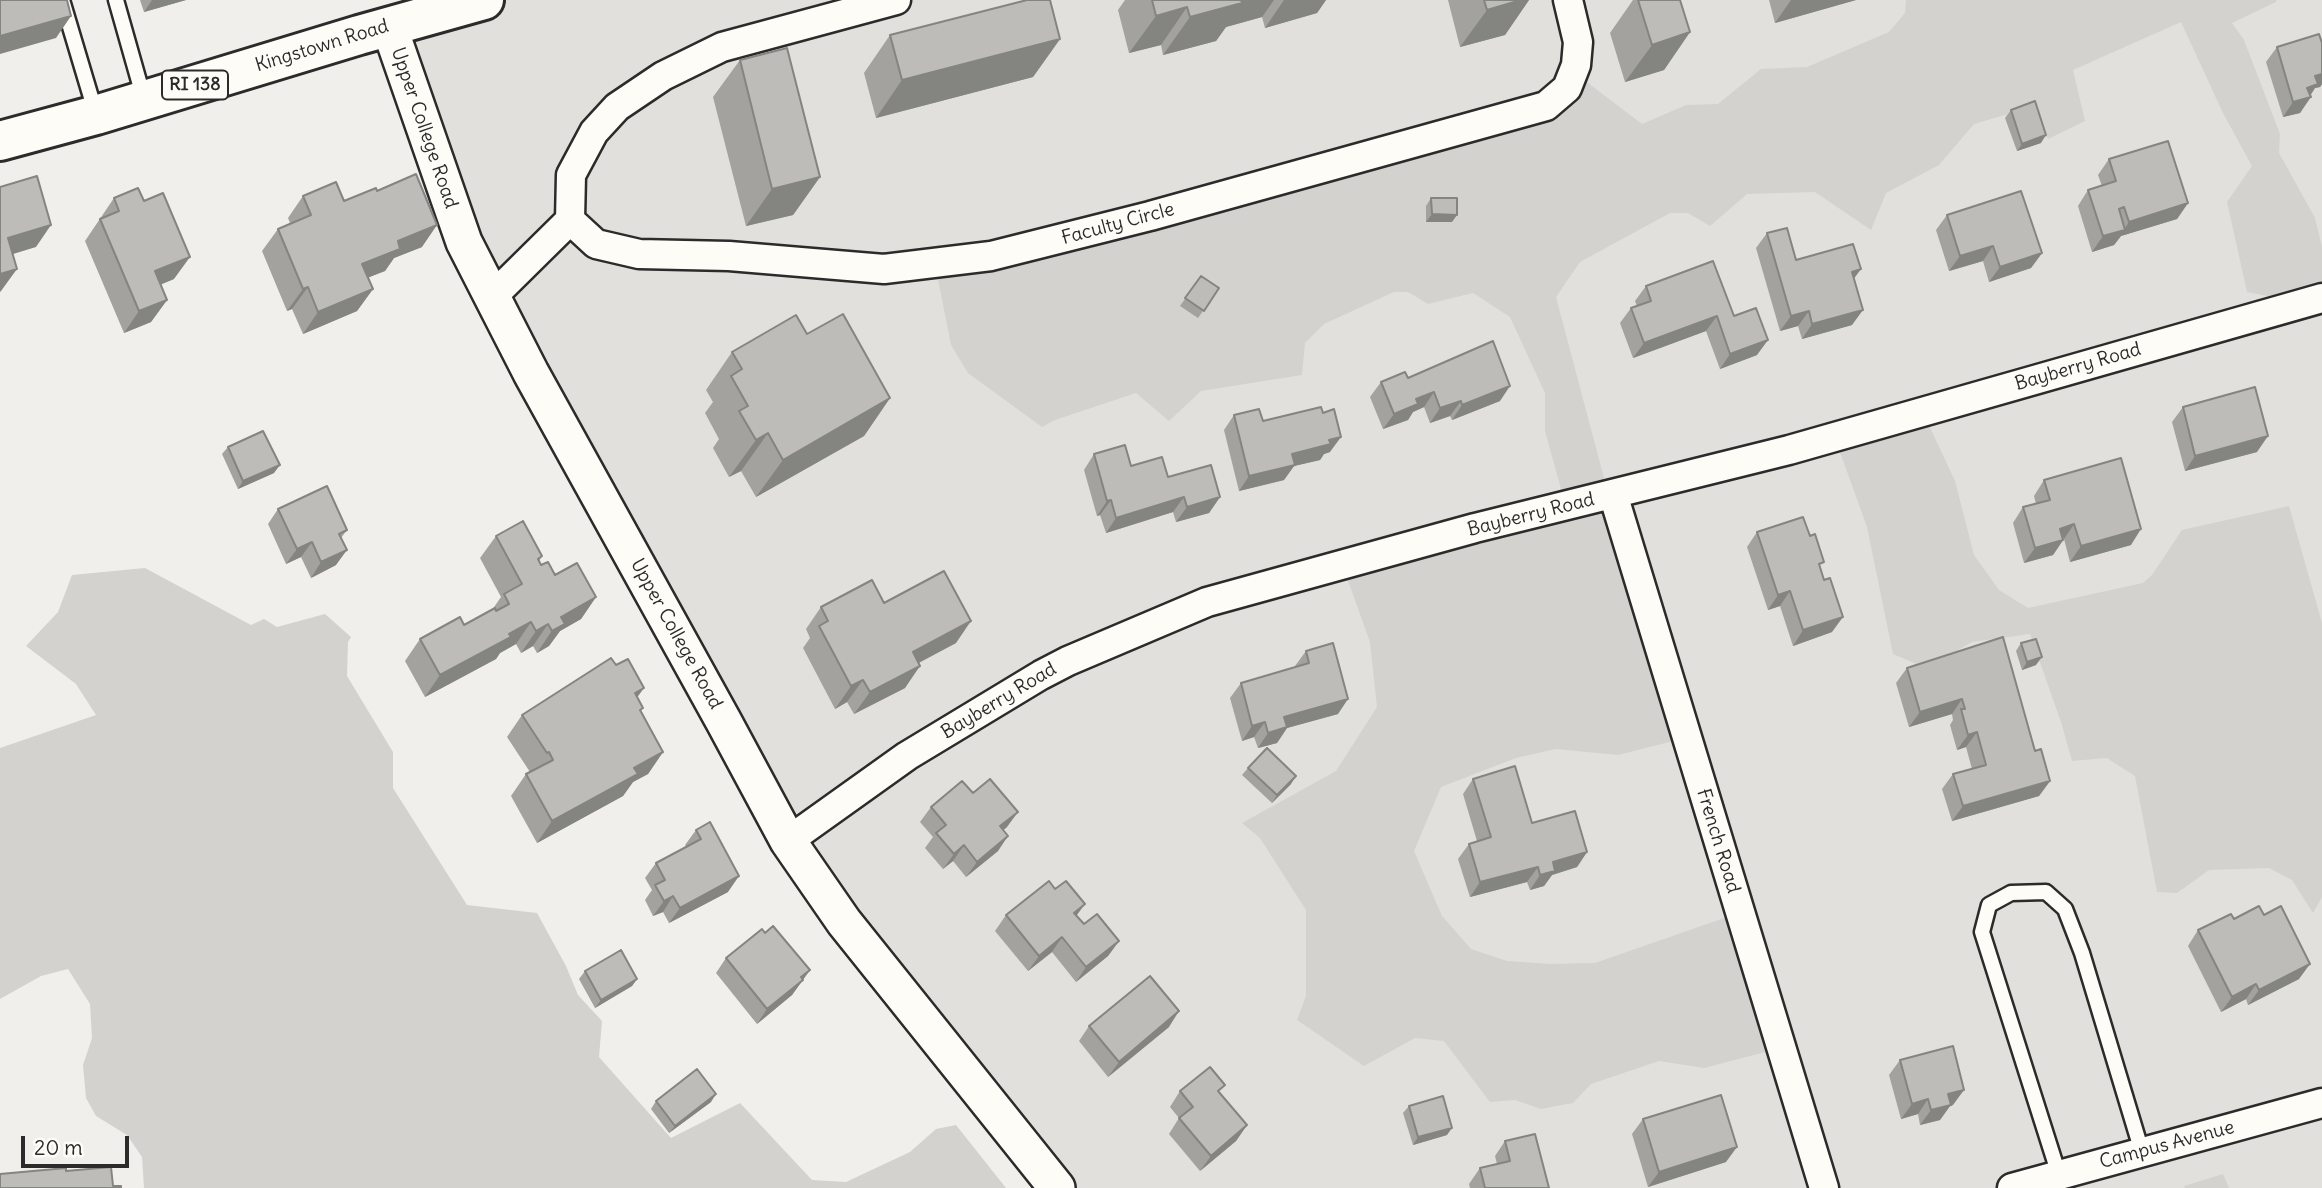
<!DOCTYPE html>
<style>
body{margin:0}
#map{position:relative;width:2322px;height:1188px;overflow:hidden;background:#f0efeb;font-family:Delius,sans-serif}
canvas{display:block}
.scale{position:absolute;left:21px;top:1136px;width:108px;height:32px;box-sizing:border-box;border:4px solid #2b2b2b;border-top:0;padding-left:9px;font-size:21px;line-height:24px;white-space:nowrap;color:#2b2b2b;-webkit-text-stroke:5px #fdfcf7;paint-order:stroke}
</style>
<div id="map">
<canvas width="2322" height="1188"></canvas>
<div class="scale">20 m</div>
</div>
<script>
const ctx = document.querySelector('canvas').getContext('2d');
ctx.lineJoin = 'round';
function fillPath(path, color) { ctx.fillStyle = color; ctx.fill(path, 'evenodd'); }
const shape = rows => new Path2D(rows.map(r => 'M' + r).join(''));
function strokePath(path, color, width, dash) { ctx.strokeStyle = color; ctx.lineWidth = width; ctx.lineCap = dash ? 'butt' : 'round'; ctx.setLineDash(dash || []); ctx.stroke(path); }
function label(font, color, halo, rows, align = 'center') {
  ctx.font = font + ' Delius,sans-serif'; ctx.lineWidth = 5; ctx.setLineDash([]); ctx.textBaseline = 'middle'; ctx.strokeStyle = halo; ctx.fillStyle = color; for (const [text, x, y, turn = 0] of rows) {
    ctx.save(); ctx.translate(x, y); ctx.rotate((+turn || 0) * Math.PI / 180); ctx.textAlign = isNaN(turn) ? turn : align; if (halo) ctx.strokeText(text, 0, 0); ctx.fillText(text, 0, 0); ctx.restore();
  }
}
fillPath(shape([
 [484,0,2322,0,2322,1188,1057,1188,844,922,531,373,389,26]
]), '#e1e0dc');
fillPath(shape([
 [1906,0,2276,0,2276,2,2232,23,2244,40,2280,134,2279,153,2315,218,2322,247,2322,284,2278,298,2247,292,2227,202,2252,166,2223,113,2181,22,2073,70,2085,121,2048,139,2029,108,1974,124,1939,165,1886,193,1871,230,1815,192,1747,194,1710,226,1688,213,1670,213,1580,262,1556,297,1604,478,1685,738,1618,755,1556,749,1516,758,1441,787,1414,851,1442,916,1471,949,1507,961,1550,964,1595,963,1730,916,1773,1050,1704,1068,1659,1061,1591,1084,1573,1103,1541,1109,1515,1100,1490,1102,1444,1041,1415,1038,1364,1066,1297,1020,1306,996,1306,910,1260,838,1242,823,1336,771,1377,707,1370,642,1341,561,1545,498,1561,489,1545,431,1545,393,1510,317,1473,293,1428,304,1408,292,1394,292,1324,324,1305,343,1302,375,1201,391,1169,421,1136,393,1055,420,1042,427,968,373,951,345,935,264,1537,103,1567,67,1642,124,1686,105,1718,104,1761,69,1807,67,1889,32,1905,13],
 [1919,404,1955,481,1974,555,1999,590,2028,608,2143,583,2152,575,2182,530,2289,506,2322,623,2322,897,2313,913,2292,880,2269,868,2209,870,2177,893,2157,892,2135,776,2107,758,2072,761,2061,722,2030,634,1972,642,1926,668,1893,654,1867,527,1832,430],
 [145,568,251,625,264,619,277,627,325,614,351,637,348,642,347,676,393,752,393,788,467,905,537,913,566,966,578,995,602,1021,599,1057,671,1138,740,1103,812,1180,846,1182,910,1152,936,1129,956,1125,1006,1188,144,1188,142,1157,127,1135,96,1116,86,1098,83,1065,92,1038,90,1004,68,969,41,976,0,999,0,748,96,715,76,684,26,646,58,612,72,575],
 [2223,1174,2229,1188,2185,1188,2184,1186]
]), '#d3d2cf');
const service = shape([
 [62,0,96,114],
 [116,0,144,99],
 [2059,1175,1982,932,1989,905,2011,893,2046,892,2065,909,2082,953,2142,1152]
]);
const minor = shape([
 [896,0,722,47,663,76,617,107,594,132,571,175,570,220,596,244,639,254,729,256,884,269,991,256,1150,216,1546,106,1567,88,1576,65,1578,42,1568,0],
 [492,297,570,220],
 [1613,494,1824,1188],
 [788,841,907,756,1041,675,1068,661,1207,602,1475,528,1789,450,2322,298],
 [2012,1188,2322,1103]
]);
const tertiary = shape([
 [389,26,464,242,531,373,724,722,788,841,844,922,1057,1188]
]);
const primary = shape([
 [0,141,96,115,359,35,484,0]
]);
strokePath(service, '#2b2b2b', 19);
strokePath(minor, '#2b2b2b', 33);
strokePath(tertiary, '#2b2b2b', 40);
strokePath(primary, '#2b2b2b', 44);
strokePath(service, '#fdfcf7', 14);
strokePath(minor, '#fdfcf7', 28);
strokePath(tertiary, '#fdfcf7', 35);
strokePath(primary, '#fdfcf7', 38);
fillPath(shape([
 [140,0,186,0,144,12],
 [1125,0,1326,0,1317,13,1265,28,1262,17,1226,27,1216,41,1163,55,1161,45,1129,53,1118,10],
 [1448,0,1529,0,1505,35,1460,47],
 [1633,0,1680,0,1690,32,1664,70,1625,82,1610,33],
 [1769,0,1856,0,1775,23],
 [890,35,1060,39,1033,77,876,118,864,73],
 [2322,43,2322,84,2320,87,2315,88,2300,113,2283,117,2266,62,2277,47],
 [740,60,820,177,793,215,746,226,713,97],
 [2011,110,2041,143,2017,151,2005,118],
 [2109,159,2188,203,2177,219,2121,236,2114,245,2092,252,2078,206,2088,190,2102,186,2098,175],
 [377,191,422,247,394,258,385,271,368,277,373,289,357,311,303,334,292,309,287,311,262,251,278,229,290,223,288,218,303,196,344,201],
 [114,198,174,279,160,285,167,300,151,322,124,333,85,241],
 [1431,198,1452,222,1426,222,1426,206],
 [1947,215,2042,253,2031,268,1989,282,1983,261,1949,271,1936,230],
 [1767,233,1796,260,1854,279,1852,325,1802,339,1798,326,1780,331,1756,248],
 [1201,276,1219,288,1198,318,1180,306],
 [1646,286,1734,316,1757,355,1720,369,1706,331,1633,358,1620,323,1631,308,1637,306,1635,301],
 [807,334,890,398,864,436,756,497,741,471,729,477,713,448,719,439,705,413,713,402,706,390,732,352],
 [1408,378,1500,401,1452,420,1450,416,1430,423,1424,407,1413,412,1408,420,1383,429,1370,397,1381,382],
 [2183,407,2257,452,2185,471,2172,422],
 [1234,415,1263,421,1330,452,1324,454,1320,460,1294,466,1284,480,1239,491,1224,430],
 [228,447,274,473,238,489,222,454],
 [1094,454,1168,477,1220,497,1209,513,1176,522,1173,512,1106,533,1100,515,1097,516,1084,470],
 [2044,480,2131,545,2070,562,2064,539,2053,555,2024,563,2013,523,2023,507,2036,504,2034,496],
 [278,509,347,530,341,538,336,565,311,578,301,557,286,564,268,524],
 [1757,532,1820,568,1832,632,1793,646,1780,606,1768,610,1747,547],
 [496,536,542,556,539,561,541,565,555,575,596,597,581,619,560,631,549,646,537,653,533,646,521,653,516,644,500,653,496,659,425,697,405,661,420,639,464,625,492,610,501,597,480,558],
 [884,603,956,643,919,663,905,688,854,714,847,702,835,709,803,648,810,638,806,629,821,607],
 [2003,637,2035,751,2050,781,2039,796,1952,821,1942,789,1953,774,1972,769,1966,747,1957,750,1950,725,1953,720,1952,714,1909,727,1896,683,1907,668],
 [2021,643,2036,665,2022,670,2016,651],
 [1306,651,1338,714,1287,728,1277,743,1258,748,1254,737,1242,741,1230,698,1241,683,1295,667,1295,666],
 [637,698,641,710,663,752,648,774,633,782,623,796,537,843,511,796,526,774,530,772,507,737,522,715],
 [1248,768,1291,784,1272,803,1242,775],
 [1473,779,1532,823,1587,852,1577,867,1552,875,1544,886,1530,890,1527,882,1470,897,1458,859,1469,844,1477,841,1463,794],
 [973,793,1007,827,1003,830,998,851,966,877,953,861,943,869,925,848,933,837,920,822,931,807],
 [696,830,728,892,669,923,663,912,653,916,645,900,652,890,645,878,656,863,687,847,685,845],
 [1006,915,1077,916,1084,924,1119,941,1108,956,1076,982,1052,952,1028,971,995,931],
 [2234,919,2299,979,2248,1005,2246,999,2221,1012,2188,946,2198,930],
 [765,933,810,970,792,995,757,1024,716,973,726,958],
 [585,971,637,979,632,986,595,1008,579,979],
 [1089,1026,1169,1027,1108,1077,1079,1041],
 [1900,1060,1953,1105,1950,1106,1940,1120,1920,1125,1918,1114,1901,1119,1889,1075],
 [1180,1091,1220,1093,1247,1125,1236,1141,1200,1171,1169,1134,1179,1118,1170,1107],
 [656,1101,711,1102,669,1133,651,1109],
 [1409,1106,1447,1135,1413,1145,1403,1113],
 [1643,1119,1726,1162,1648,1187,1632,1134],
 [1505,1141,1549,1188,1470,1188,1469,1184,1480,1168,1497,1164,1495,1156]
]), '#a3a29e');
fillPath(shape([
 [152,0,186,0,144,12],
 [1234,0,1274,0,1262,17,1226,27,1216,41,1163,55,1190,17],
 [1284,0,1326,0,1317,13,1265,28],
 [1521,0,1529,0,1505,35,1460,47,1487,10],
 [1791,0,1856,0,1775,23],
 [1187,7,1161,45,1129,53,1156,16],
 [71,16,56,38,0,54,0,36],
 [1690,32,1664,70,1625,82,1652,45],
 [1060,39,1033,77,876,118,902,80],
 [2322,74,2322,84,2320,87,2315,88,2308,98,2311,97,2300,113,2283,117,2293,102,2315,76],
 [2046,135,2041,143,2017,151,2022,144],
 [820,177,793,215,746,226,772,189],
 [2188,203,2177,219,2121,236,2114,245,2092,252,2103,236,2123,231,2129,222],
 [1432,214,1457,215,1452,222,1426,222],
 [51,225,36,247,0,258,8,238],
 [437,225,422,247,394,258,385,271,347,286,362,264,398,241],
 [1993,246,1983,261,1949,271,1960,256],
 [2042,253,2031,268,1989,282,2000,267],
 [190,257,174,279,139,293,155,271],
 [17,269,1,291,0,292,0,274],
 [1861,269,1850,284,1852,272],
 [308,287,292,309,287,311,303,289],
 [373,289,357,311,303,334,318,312],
 [167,300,151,322,124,333,139,311],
 [1863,310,1852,325,1802,339,1812,324],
 [1809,311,1798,326,1780,331,1791,316],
 [1717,316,1706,331,1633,358,1644,343],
 [1768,340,1757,355,1720,369,1730,354],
 [1510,386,1500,401,1452,420,1462,405],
 [1434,392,1424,407,1413,412,1408,420,1383,429,1394,414,1416,399],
 [890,398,864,436,756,497,783,460],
 [1461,401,1450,416,1430,423,1440,408],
 [768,433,741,471,729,477,756,440],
 [2268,436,2257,452,2185,471,2195,456],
 [1341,437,1330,452,1324,454,1320,460,1294,466,1284,480,1239,491,1249,476,1292,454,1329,440],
 [280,465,274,473,238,489,243,481],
 [1184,497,1173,512,1106,533,1116,518],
 [1220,497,1209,513,1176,522,1187,507],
 [1111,500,1100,515,1097,516,1107,501],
 [2074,524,2064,539,2060,529],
 [2141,529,2131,545,2070,562,2081,546],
 [2063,540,2053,555,2024,563,2035,548],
 [312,542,301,557,286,564,297,549],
 [347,550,336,565,311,578,321,562],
 [1790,591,1780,606,1768,610,1778,595],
 [596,597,581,619,560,631,549,646,537,653,561,617],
 [1843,617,1832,632,1793,646,1803,630],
 [971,621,956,643,897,674,913,652],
 [531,622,516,644,500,653,496,659,425,697,440,675],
 [548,624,533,646,521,653,536,631],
 [2042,657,2036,665,2022,670,2027,662],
 [920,666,905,688,854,714,870,692],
 [863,680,847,702,835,709,851,686],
 [644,688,628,710,635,693],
 [1348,699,1338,714,1287,728,1277,743,1258,748,1268,733,1284,717],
 [1962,699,1952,714,1909,727,1920,712],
 [1265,722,1254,737,1242,741,1252,726],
 [1977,732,1966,747,1957,750,1968,735],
 [663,752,648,774,633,782,623,796,537,843,552,821,634,768],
 [1296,776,1291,784,1272,803,1277,795],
 [2050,781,2039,796,1952,821,1963,806],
 [1018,812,1007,827,990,841,1000,826],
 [1008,836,998,851,966,877,977,862],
 [964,845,953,861,943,869,954,854],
 [1587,852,1577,867,1552,875,1544,886,1530,890,1540,875,1553,862],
 [1538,867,1527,882,1470,897,1480,882],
 [739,876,728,892,669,923,680,908],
 [673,896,663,912,653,916,664,901],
 [1085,904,1074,919,1074,913],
 [1062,937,1052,952,1028,971,1039,956],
 [1119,941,1108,956,1076,982,1086,967],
 [2310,964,2299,979,2248,1005,2259,990],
 [810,970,792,995,757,1024,767,1009],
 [637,979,632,986,595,1008,601,1000],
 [2256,984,2246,999,2221,1012,2232,997],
 [1179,1011,1169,1027,1108,1077,1119,1062],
 [1964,1090,1953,1105,1950,1106,1940,1120,1920,1125,1931,1110,1948,1094],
 [716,1094,711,1102,669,1133,675,1126],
 [1928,1099,1918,1114,1901,1119,1912,1104],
 [1247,1125,1236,1141,1200,1171,1211,1156],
 [1452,1128,1447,1135,1413,1145,1418,1137],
 [1737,1147,1726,1162,1648,1187,1659,1172]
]), '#848481');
const building = shape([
 [0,0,67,0,71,16,0,36,0,0],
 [1027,0,1050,0,1060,39,902,80,890,35,1027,0],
 [1152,0,1241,0,1242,3,1190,17,1187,7,1156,16,1152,0],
 [1484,0,1521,0,1487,10,1484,0],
 [1638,0,1680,0,1690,32,1652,45,1638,0],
 [2319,34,2322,43,2322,74,2315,76,2318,84,2307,88,2311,97,2293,102,2277,47,2319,34],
 [787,48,820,177,772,189,740,60,787,48],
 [2035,101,2046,135,2022,144,2011,110,2035,101],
 [2168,141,2188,203,2129,222,2124,207,2119,209,2125,230,2103,236,2088,190,2116,181,2109,159,2168,141],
 [416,174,437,225,398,241,400,249,362,264,373,289,318,312,308,287,303,289,278,229,311,215,303,196,336,182,344,201,376,188,377,191,416,174],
 [37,176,51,225,8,238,17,269,0,274,0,187,37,176],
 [138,188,144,201,163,193,190,257,155,271,167,300,139,311,100,219,119,211,114,198,138,188],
 [2021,191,2042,253,2000,267,1993,246,1960,256,1947,215,2021,191],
 [1431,198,1457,198,1457,215,1432,214,1431,198],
 [1787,228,1796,260,1853,244,1861,269,1852,272,1863,310,1812,324,1809,311,1791,316,1767,233,1787,228],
 [1713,261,1734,316,1756,308,1768,340,1730,354,1717,316,1644,343,1631,308,1651,301,1646,286,1713,261],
 [1201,276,1219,288,1204,311,1185,298,1201,276],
 [843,314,890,398,783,460,768,433,756,440,739,411,748,406,731,376,742,369,732,352,796,315,807,334,843,314],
 [1493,341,1510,386,1462,405,1461,401,1440,408,1434,392,1416,399,1418,404,1394,414,1381,382,1405,372,1408,378,1493,341],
 [2255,387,2268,436,2195,456,2183,407,2255,387],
 [1321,407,1323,413,1334,409,1341,437,1329,440,1331,444,1292,454,1295,465,1249,476,1234,415,1259,409,1263,421,1321,407],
 [263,431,280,465,243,481,228,447,263,431],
 [1125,445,1131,466,1162,457,1168,477,1211,465,1220,497,1187,507,1184,497,1116,518,1111,500,1107,501,1094,454,1125,445],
 [2121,458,2141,529,2081,546,2074,524,2060,529,2063,540,2035,548,2023,507,2050,500,2044,480,2121,458],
 [327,486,347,530,339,534,347,550,321,562,312,542,297,549,278,509,327,486],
 [1803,517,1810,536,1815,534,1824,562,1819,564,1824,580,1830,578,1843,617,1803,630,1790,591,1778,595,1757,532,1803,517],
 [523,521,542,556,538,559,541,565,548,562,555,575,577,563,596,597,561,617,565,624,552,631,548,624,536,631,531,622,509,634,511,637,440,675,420,639,460,617,464,625,495,608,496,611,509,604,504,594,522,584,496,536,523,521],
 [944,571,971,621,913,652,920,666,870,692,863,680,851,686,819,626,828,621,821,607,872,580,884,603,944,571],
 [2003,637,2035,751,2041,749,2050,781,1963,806,1953,774,1986,765,1977,732,1968,735,1961,709,1965,709,1962,699,1920,712,1907,668,2003,637],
 [2036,639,2042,657,2027,662,2021,643,2036,639],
 [1333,643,1348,699,1284,717,1287,727,1268,733,1265,722,1252,726,1241,683,1309,663,1306,651,1333,643],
 [611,658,616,665,628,659,644,688,635,693,643,708,640,710,663,752,634,768,638,774,552,821,526,774,553,760,549,752,547,753,522,715,611,658],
 [1267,748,1296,776,1277,795,1248,768,1267,748],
 [1515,766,1532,823,1575,811,1587,852,1553,862,1555,871,1540,875,1538,867,1480,882,1469,844,1491,837,1473,779,1515,766],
 [990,779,1018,812,1000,826,1008,836,977,862,964,845,954,854,936,833,946,825,931,807,962,781,973,793,990,779],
 [710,822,739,876,680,908,673,896,664,901,655,885,665,880,656,863,701,839,696,830,710,822],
 [1049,881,1055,889,1066,881,1085,904,1074,913,1084,924,1097,914,1119,941,1086,967,1062,937,1039,956,1006,915,1049,881],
 [2259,906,2264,915,2281,906,2310,964,2259,990,2256,984,2232,997,2198,930,2231,914,2234,919,2259,906],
 [773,926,810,970,801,977,803,980,767,1009,726,958,762,929,765,933,773,926],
 [621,950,637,979,601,1000,585,971,621,950],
 [1150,976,1179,1011,1119,1062,1089,1026,1150,976],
 [1953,1046,1964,1090,1948,1094,1951,1105,1931,1110,1928,1099,1912,1104,1900,1060,1953,1046],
 [1210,1067,1225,1085,1218,1091,1247,1125,1211,1156,1179,1118,1193,1107,1180,1091,1210,1067],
 [697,1069,716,1094,675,1126,656,1101,697,1069],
 [1721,1095,1737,1147,1659,1172,1643,1119,1721,1095],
 [1443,1096,1452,1128,1418,1137,1409,1106,1443,1096],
 [1535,1134,1549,1188,1485,1188,1480,1168,1510,1161,1505,1141,1535,1134],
 [111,1167,113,1186,121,1186,121,1188,0,1188,0,1174,66,1168,66,1171,111,1167]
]);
fillPath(building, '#bdbcb8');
strokePath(building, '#848481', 2);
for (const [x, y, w] of [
 [195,85,66]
]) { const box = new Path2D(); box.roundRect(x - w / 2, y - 14.5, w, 29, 5); ctx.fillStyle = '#fdfcf7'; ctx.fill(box); strokePath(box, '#2b2b2b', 2); }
label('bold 18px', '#2b2b2b', null, [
 ["RI 138",195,85]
]);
label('19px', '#2b2b2b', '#fdfcf7', [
 ["Kingstown Road",322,46,-17],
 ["Upper College Road",424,128,71],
 ["Faculty Circle",1118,224,-15],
 ["Bayberry Road",2078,367,-16],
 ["Bayberry Road",1531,515,-14],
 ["Upper College Road",676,634,61],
 ["Bayberry Road",999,701,-31],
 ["French Road",1718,841,73],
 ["Campus Avenue",2167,1145,-15]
]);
</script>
